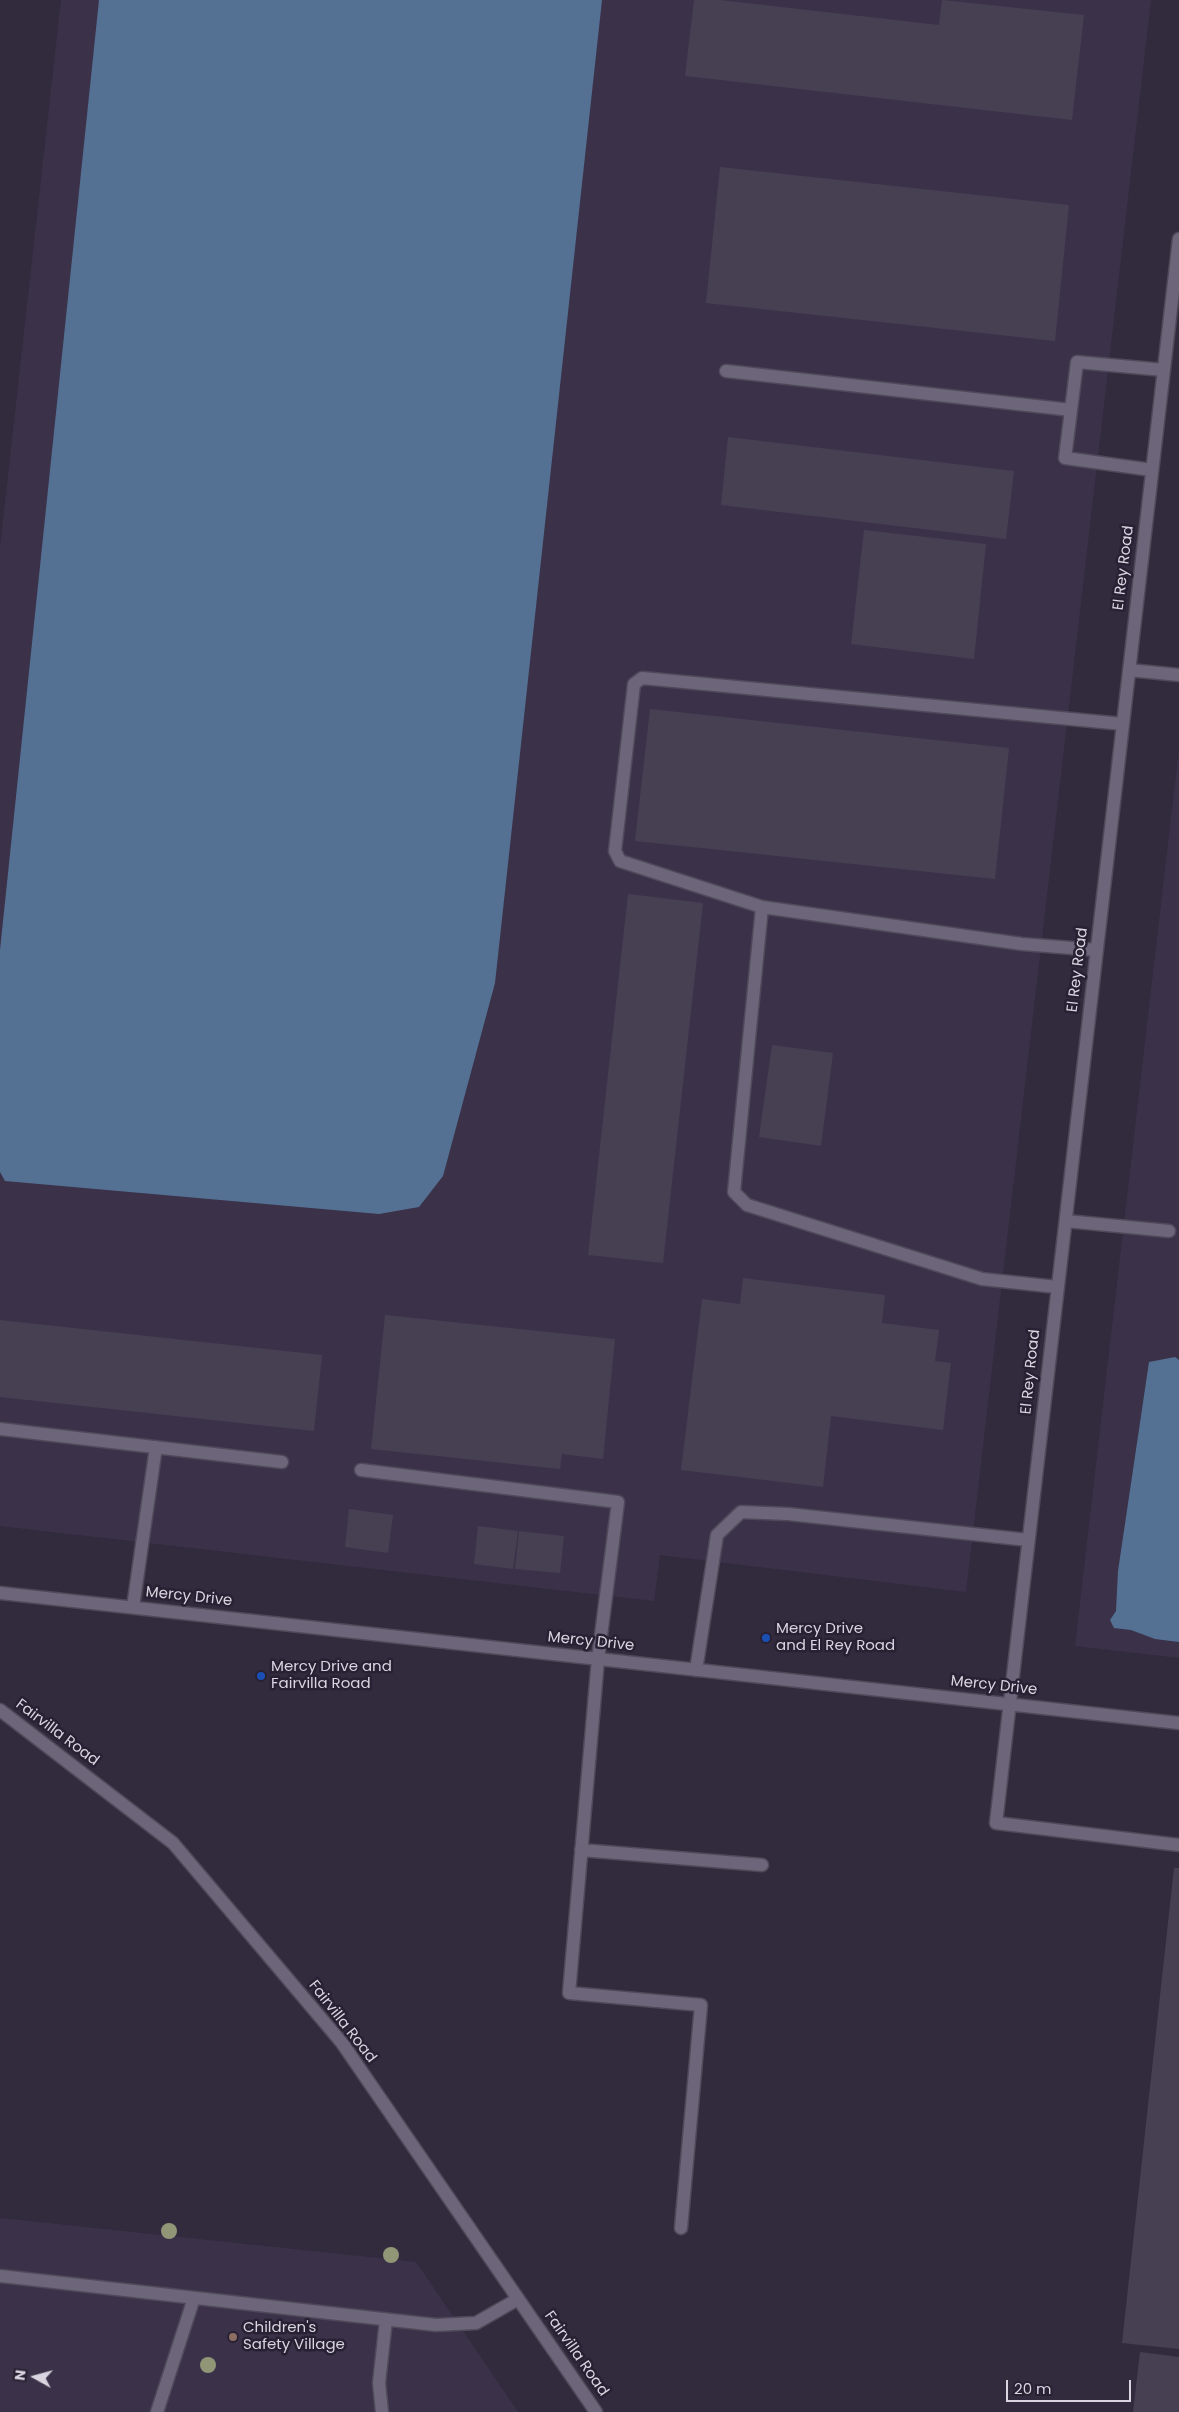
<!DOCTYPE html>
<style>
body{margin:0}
#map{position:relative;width:1179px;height:2412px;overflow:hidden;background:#322b3d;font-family:Poppins,sans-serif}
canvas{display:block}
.north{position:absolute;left:10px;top:2352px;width:50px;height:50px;-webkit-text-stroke:4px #282133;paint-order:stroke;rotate:277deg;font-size:14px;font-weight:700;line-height:20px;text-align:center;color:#d8d5e0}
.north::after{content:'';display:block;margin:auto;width:18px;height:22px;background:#d8d5e0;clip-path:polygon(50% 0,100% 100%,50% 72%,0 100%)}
.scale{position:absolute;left:1006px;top:2380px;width:125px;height:22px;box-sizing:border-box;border:2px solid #d8d5e0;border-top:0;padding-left:6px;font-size:15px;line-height:18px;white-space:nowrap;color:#d8d5e0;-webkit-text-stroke:4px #282133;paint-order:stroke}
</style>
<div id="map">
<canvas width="1179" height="2412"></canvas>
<div class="north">N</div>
<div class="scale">20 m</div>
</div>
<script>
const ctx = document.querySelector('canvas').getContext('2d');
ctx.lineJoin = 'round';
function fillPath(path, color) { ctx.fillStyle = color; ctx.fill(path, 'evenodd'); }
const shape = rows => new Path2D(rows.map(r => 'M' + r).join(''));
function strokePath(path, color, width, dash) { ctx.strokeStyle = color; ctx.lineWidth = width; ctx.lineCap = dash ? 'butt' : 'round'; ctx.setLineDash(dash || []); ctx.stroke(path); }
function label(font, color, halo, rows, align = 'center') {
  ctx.font = font + ' Poppins,sans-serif'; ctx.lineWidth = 5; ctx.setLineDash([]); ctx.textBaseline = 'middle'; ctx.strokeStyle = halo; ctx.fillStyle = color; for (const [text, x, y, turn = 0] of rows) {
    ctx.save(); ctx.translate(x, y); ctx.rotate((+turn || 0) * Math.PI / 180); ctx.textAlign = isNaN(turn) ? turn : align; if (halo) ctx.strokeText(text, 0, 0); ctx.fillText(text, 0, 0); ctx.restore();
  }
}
fillPath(shape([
 [61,0,1151,0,966,1592,660,1555,654,1601,0,1526,0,548],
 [1179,749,1179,1658,1075,1646],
 [0,2218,416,2262,518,2412,0,2412]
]), '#3b324a');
fillPath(shape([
 [99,0,602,0,495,983,443,1176,419,1207,379,1214,5,1181,0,1172,0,950],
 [1175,1357,1179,1360,1179,1642,1155,1639,1131,1630,1114,1628,1110,1620,1116,1611,1118,1571,1149,1362]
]), '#547193');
fillPath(shape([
 [694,0,720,0,939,25,942,0,1084,15,1072,120,685,76],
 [720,167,1069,205,1055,341,706,303],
 [728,437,1014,471,1006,539,721,505],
 [864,530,986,544,974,659,851,644],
 [650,709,1009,748,995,879,635,841],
 [628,894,703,903,663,1263,588,1255],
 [772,1045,833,1053,821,1146,759,1137],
 [743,1278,885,1295,882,1323,939,1330,935,1361,951,1363,943,1430,831,1416,823,1487,681,1470,702,1299,740,1304],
 [385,1315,615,1339,603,1459,562,1454,560,1469,371,1449],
 [0,1320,322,1355,314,1431,0,1397],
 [349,1509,393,1515,388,1553,345,1547],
 [478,1526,518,1531,513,1569,474,1564],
 [519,1531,564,1536,560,1573,515,1569],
 [1174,1868,1179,1868,1179,2349,1122,2343],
 [1140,2352,1179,2357,1179,2412,1133,2412]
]), '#474053');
const minor = shape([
 [1179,239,996,1823,1179,1845],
 [726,371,1071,410],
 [1152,470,1065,458,1077,362,1164,370],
 [1129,670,1179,675],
 [762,907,734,1192,747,1205,982,1279,1057,1287],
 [1097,950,1022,944,762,907,620,861,615,851,634,684,642,678,1123,724],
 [1066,1221,1169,1231],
 [0,1429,282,1462],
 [361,1470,618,1502,598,1659,569,1993,701,2005,681,2228],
 [0,1593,1179,1723],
 [133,1607,156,1447],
 [696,1670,717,1535,741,1512,788,1514,1028,1540],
 [0,1710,173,1843,342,2043,596,2412],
 [581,1850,762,1865],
 [0,2276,436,2325,476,2323,518,2299],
 [157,2412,194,2298],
 [382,2412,379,2383,386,2320]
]);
strokePath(minor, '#4f4959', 15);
strokePath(minor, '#6d667b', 12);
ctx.fillStyle = '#919677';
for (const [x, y] of [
 [169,2231],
 [391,2255],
 [208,2365]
]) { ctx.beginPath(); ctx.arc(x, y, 8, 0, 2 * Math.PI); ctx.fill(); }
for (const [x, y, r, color] of [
 [766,1638,5,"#1a4fb4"],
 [261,1676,5,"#1a4fb4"],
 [233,2337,5,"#8d6e63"]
]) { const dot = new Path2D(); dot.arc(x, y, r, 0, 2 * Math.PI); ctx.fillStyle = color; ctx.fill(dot); strokePath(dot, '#282133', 2); }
label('15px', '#d8d5e0', '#282133', [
 ["El Rey Road",1124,568,-83],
 ["El Rey Road",1078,970,-83],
 ["El Rey Road",1031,1372,-84],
 ["Mercy Drive",189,1597,6],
 ["Mercy Drive",591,1642,6],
 ["Mercy Drive",994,1686,6],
 ["Fairvilla Road",57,1733,37],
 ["Fairvilla Road",342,2022,52],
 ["Fairvilla Road",576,2354,55]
]);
label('15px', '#d8d5e0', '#282133', [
 ["Mercy Drive",776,1629],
 ["and El Rey Road",776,1646],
 ["Mercy Drive and",271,1667],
 ["Fairvilla Road",271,1684],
 ["Children's",243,2328],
 ["Safety Village",243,2345]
], 'left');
</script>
